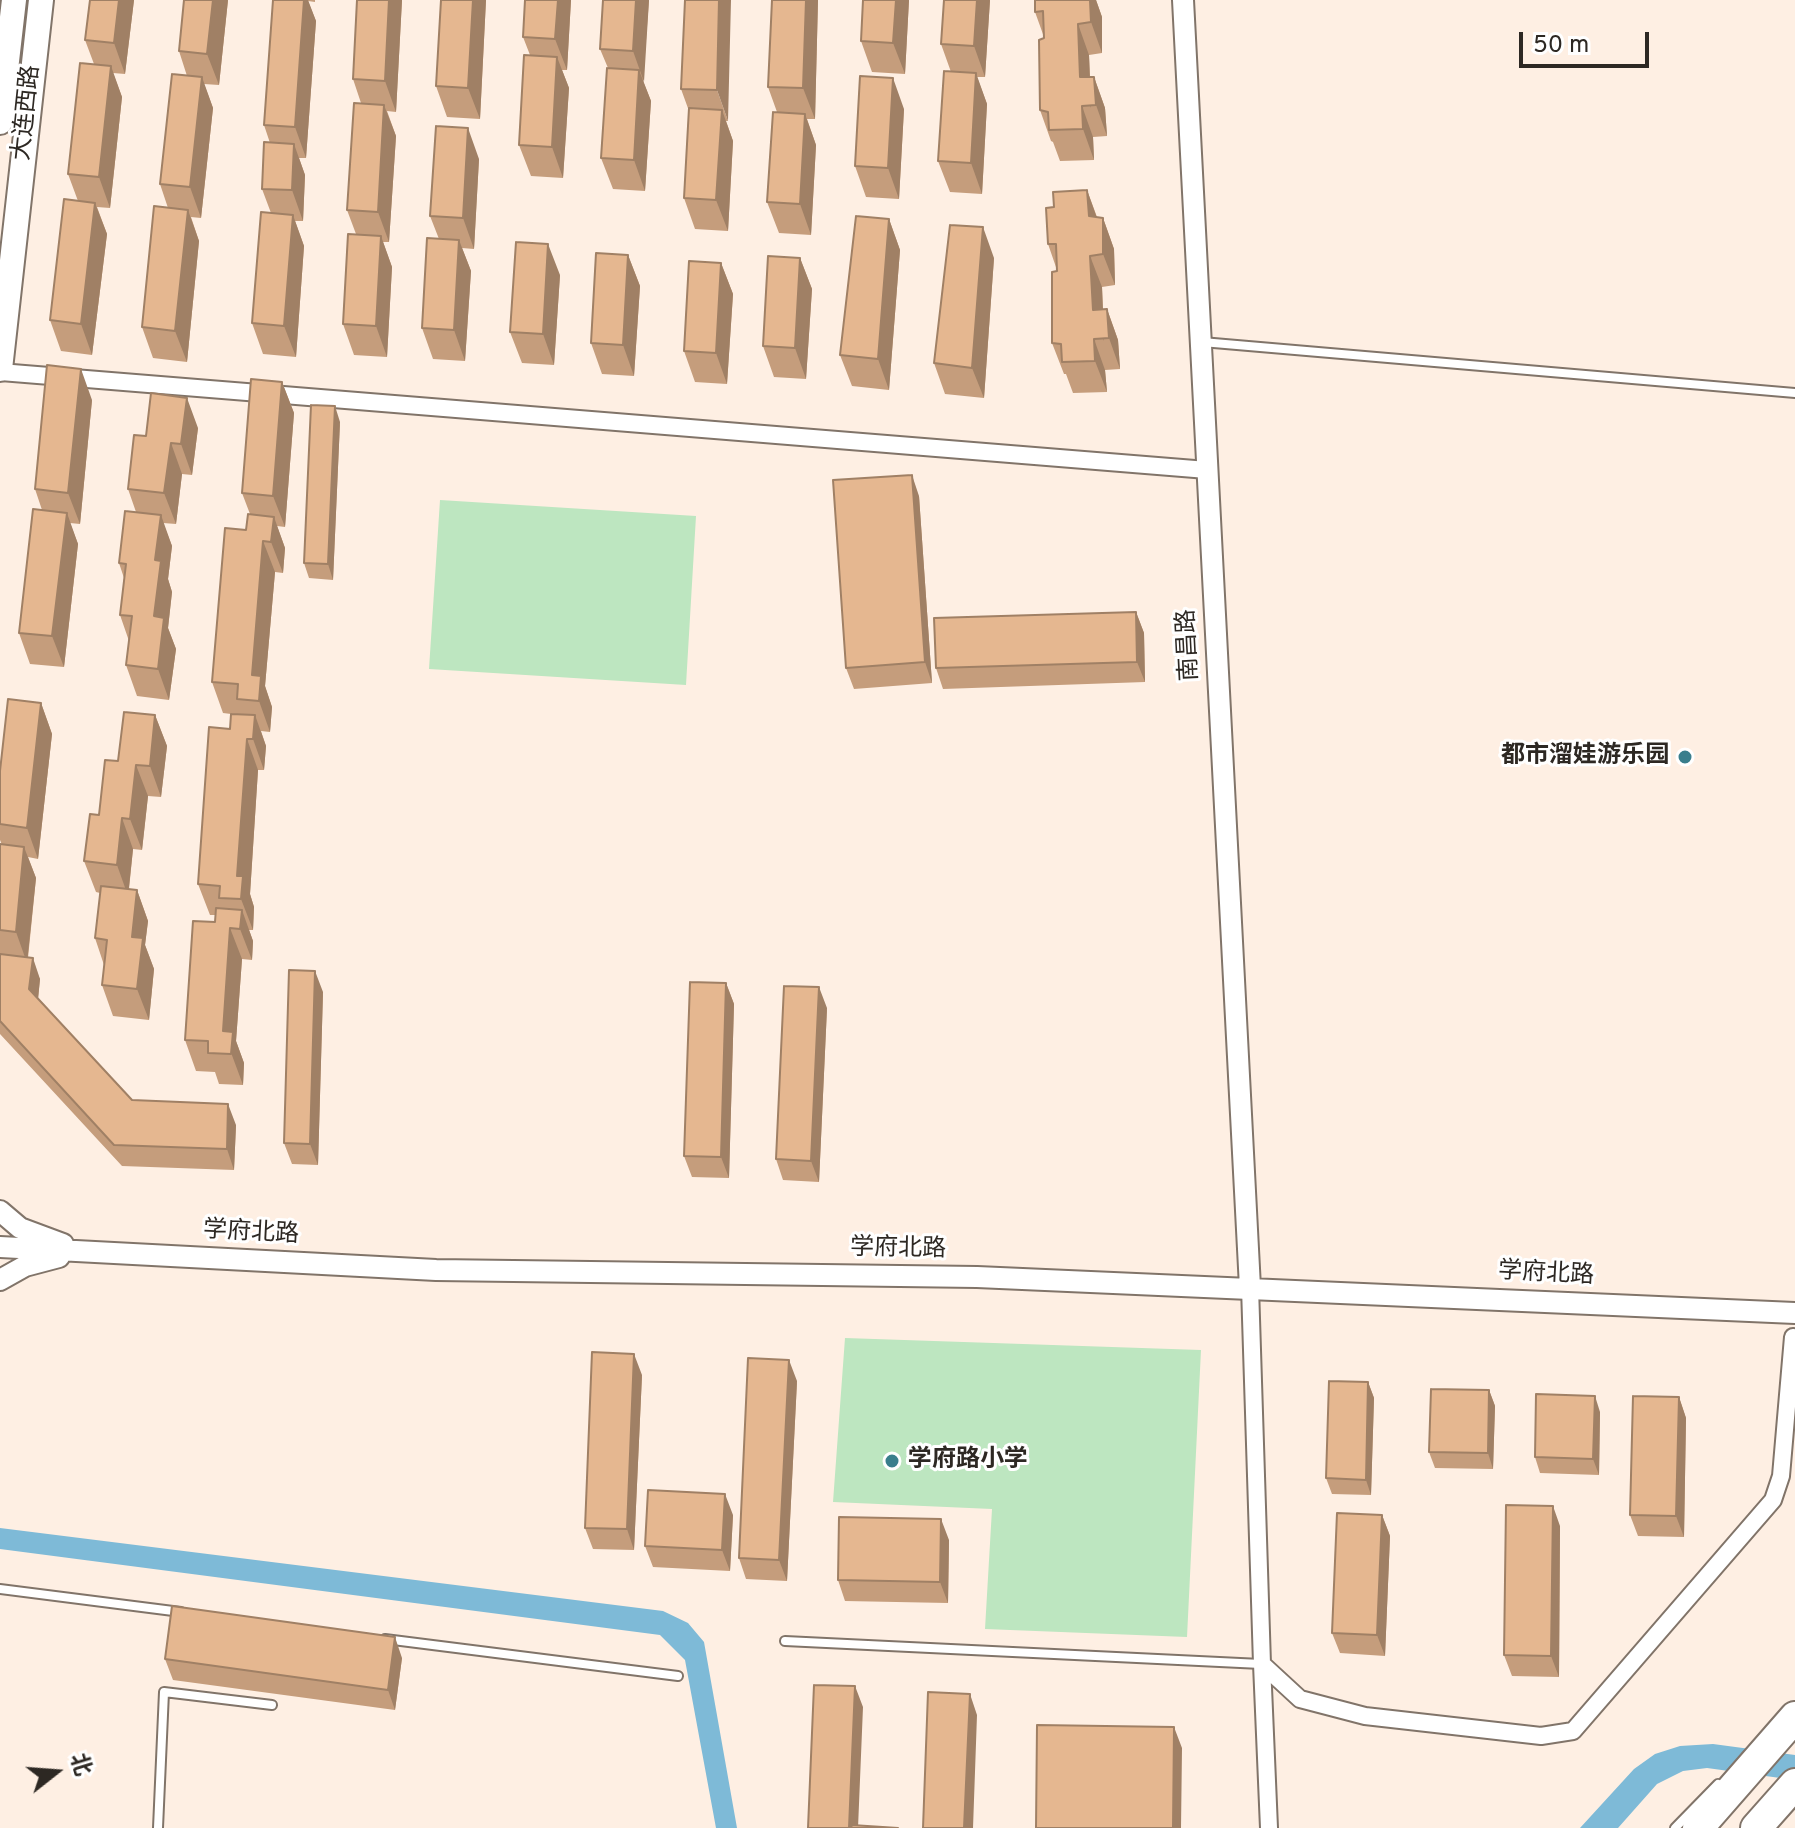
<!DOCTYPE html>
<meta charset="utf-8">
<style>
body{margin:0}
#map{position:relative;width:1795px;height:1828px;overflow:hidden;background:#feefe3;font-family:Overpass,"Noto Sans SC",sans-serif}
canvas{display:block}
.north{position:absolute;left:16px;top:1732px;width:80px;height:80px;-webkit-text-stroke:6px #fff;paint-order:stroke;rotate:73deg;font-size:22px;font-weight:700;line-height:32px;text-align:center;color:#2d2823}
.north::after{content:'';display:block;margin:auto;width:28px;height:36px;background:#2d2823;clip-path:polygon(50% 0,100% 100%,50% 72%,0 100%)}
.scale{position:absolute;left:1519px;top:32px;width:130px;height:36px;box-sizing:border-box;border:4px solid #2d2823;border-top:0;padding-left:10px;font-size:24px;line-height:28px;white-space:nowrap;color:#2d2823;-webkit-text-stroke:6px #fff;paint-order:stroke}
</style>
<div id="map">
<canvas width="1795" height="1828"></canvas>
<div class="north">北</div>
<div class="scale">50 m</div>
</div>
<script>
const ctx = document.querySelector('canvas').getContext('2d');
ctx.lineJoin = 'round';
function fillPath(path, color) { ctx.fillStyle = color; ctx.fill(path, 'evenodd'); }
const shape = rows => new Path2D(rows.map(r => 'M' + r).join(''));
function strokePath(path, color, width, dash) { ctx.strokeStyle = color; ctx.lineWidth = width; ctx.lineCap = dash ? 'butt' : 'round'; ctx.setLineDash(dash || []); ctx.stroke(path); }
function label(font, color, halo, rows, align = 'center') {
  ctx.font = font + ' Overpass,"Noto Sans SC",sans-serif'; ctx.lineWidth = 6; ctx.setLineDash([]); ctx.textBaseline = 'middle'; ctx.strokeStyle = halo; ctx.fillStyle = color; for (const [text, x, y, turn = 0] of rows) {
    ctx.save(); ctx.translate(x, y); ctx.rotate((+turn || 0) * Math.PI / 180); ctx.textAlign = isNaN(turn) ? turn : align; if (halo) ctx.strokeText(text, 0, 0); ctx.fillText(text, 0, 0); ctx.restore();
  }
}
fillPath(shape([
 [440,500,696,516,686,685,429,669],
 [845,1338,1201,1350,1187,1637,985,1629,992,1509,833,1502]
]), '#bde6c0');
fillPath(shape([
 [0,1528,663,1611,688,1623,704,1642,737,1828,716,1828,685,1660,660,1635,0,1549],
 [1713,1744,1795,1755,1795,1780,1707,1768,1683,1771,1657,1784,1618,1828,1580,1828,1634,1769,1655,1754,1680,1746]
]), '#7ebad7');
const service = shape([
 [1202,342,1795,393],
 [0,1589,181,1612],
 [385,1639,678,1676],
 [785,1641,1261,1664],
 [158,1828,164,1692,272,1705],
 [1675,1828,1718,1784]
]);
const minor = shape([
 [0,372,1207,470],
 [1250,1287,1262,1664,1300,1699,1365,1716,1541,1736,1573,1731,1773,1500,1781,1476,1793,1337],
 [1262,1664,1269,1828]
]);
const tertiary = shape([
 [1183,0,1250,1287],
 [0,1211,20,1228,63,1244],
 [0,1247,436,1270,977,1277,1795,1313],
 [0,1280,25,1266,59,1257]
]);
const secondary = shape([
 [0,122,14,0],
 [0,369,41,0]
]);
const motorway = shape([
 [1698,1828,1795,1717],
 [1756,1828,1795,1784]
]);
strokePath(service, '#817469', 12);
strokePath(minor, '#817469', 20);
strokePath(tertiary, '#817469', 24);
strokePath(secondary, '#817469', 28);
strokePath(motorway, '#817469', 34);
strokePath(service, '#fff', 8);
strokePath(minor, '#fff', 16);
strokePath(tertiary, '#fff', 20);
strokePath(secondary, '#fff', 24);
strokePath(motorway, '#fff', 30);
fillPath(shape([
 [90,0,134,0,125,74,113,73,122,97,110,208,97,207,107,234,92,355,61,351,50,320,78,201,68,174,94,64,85,40],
 [228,0,219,85,204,84,213,108,201,218,191,217,199,241,187,362,153,358,142,327,168,208,160,184,187,76,179,51],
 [273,0,315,0,315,2,308,1,316,21,306,158,299,158,305,175,303,221,295,221,304,246,296,357,263,354,252,323,271,213,262,189,270,143,264,125],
 [357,0,402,0,396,112,387,111,396,136,389,242,383,242,392,267,387,357,354,355,343,324,356,234,347,210,361,103,353,79],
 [441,0,486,0,480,119,447,117,436,86],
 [525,0,571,0,567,70,562,70,569,88,563,178,531,176,519,145,530,55,523,37],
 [649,0,643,81,651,101,645,191,613,189,601,158,608,68,600,49],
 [685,0,728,121,726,121,733,141,728,231,695,229,684,198,689,111,681,89],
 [772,0,818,0,815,119,807,119,816,145,811,235,779,233,767,202,777,112,768,87],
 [909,0,905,74,872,72,861,41],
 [990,0,985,77,977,77,987,104,982,194,950,192,938,161,951,72,941,44],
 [1035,0,1096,0,1102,17,1102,53,1089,55,1090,77,1094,77,1105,108,1107,136,1093,137,1094,160,1060,161,1053,142,1051,141,1040,110,1044,37,1035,12],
 [904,109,899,199,866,197,855,166],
 [479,159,474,249,462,248,471,271,465,361,433,359,422,328,439,239,430,216],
 [1087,190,1097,217,1103,218,1114,249,1115,285,1102,287,1103,309,1107,309,1118,340,1120,369,1105,370,1107,392,1073,393,1066,374,1064,374,1052,343,1057,270,1048,244,1054,207],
 [889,219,900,250,889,390,852,386,840,355],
 [628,255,640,286,634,376,602,374,591,343],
 [800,258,812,289,806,379,774,377,763,346],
 [994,258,984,398,945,394,934,363],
 [721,263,733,294,727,384,695,382,684,351],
 [560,275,554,365,522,363,510,332],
 [282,382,294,413,285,527,277,526,285,548,283,573,275,572,265,686,272,707,270,732,261,731,266,746,264,770,258,770,250,894,254,907,253,930,249,930,253,941,252,960,242,959,236,1041,244,1063,243,1085,219,1084,215,1072,196,1071,185,1040,215,922,216,915,210,915,198,884,230,729,231,714,223,713,212,682,250,514,242,493],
 [92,400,80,524,70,523,78,544,64,667,30,664,19,633,42,510,35,489],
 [340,422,333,580,309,578,304,563],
 [198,428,192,475,182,474,176,524,163,523,172,546,168,579,172,592,168,628,176,649,169,700,137,696,126,665,129,641,120,615,124,578,119,563,136,512,128,489,146,436],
 [919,496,932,683,854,689,846,668],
 [1136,612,1144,633,1145,682,943,689,936,668],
 [41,703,52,734,38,859,28,857,36,878,28,958,40,979,38,998,132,1100,236,1125,234,1170,122,1166,0,1034,0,844,2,845,0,840,0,771],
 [155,715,167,746,161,797,148,796,142,850,133,849,129,889,137,890,148,921,145,945,154,969,149,1020,113,1016,102,985,104,965,95,938,100,893,96,892,84,861,118,761],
 [726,983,734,1004,729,1178,692,1177,684,1156],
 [323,992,318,1165,292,1164,284,1143],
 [827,1008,819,1182,783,1180,776,1159],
 [642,1375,634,1550,593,1549,585,1528],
 [797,1381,787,1581,746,1579,739,1558],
 [1368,1382,1374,1398,1371,1495,1332,1494,1326,1478],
 [1489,1390,1495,1406,1493,1469,1435,1468,1429,1452],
 [1679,1397,1686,1418,1684,1537,1638,1536,1630,1515],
 [1600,1412,1599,1475,1540,1473,1535,1457],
 [733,1515,730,1571,653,1567,645,1546],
 [1382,1515,1390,1536,1385,1656,1340,1653,1332,1633],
 [1560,1526,1559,1677,1512,1676,1504,1655],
 [949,1540,948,1603,845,1601,838,1580],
 [402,1658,395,1710,173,1680,165,1659]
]), '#c59d7c');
fillPath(shape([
 [119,0,134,0,125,74,114,43],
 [213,0,228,0,219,85,207,54],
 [304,0,308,0,316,21,306,158,295,127],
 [389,0,402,0,396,112,385,81],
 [473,0,486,0,480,119,468,88],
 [558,0,571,0,567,70,555,39],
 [636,0,649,0,644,82,633,51],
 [719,0,731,0,728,121,717,90],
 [806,0,818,0,815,119,803,88],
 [896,0,909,0,905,74,893,43],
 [977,0,990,0,985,77,974,46],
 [1090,0,1096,0,1102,17,1102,53,1091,22],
 [1078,24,1089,55,1091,108,1080,77],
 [557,57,569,88,563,178,552,147],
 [111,66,122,97,110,208,99,177],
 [639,70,651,101,645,191,634,160],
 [976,73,987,104,982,194,971,163],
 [202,77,213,108,201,218,190,187],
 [1094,77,1105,108,1107,136,1096,105],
 [893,78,904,109,899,199,888,168],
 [384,105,396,136,389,242,378,212],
 [1082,106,1093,137,1094,160,1083,129],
 [722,110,733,141,728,231,716,200],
 [805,114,816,145,811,235,800,204],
 [468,128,479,159,474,249,463,218],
 [294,144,305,175,303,221,292,190],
 [1087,190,1098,221,1089,216],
 [95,203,107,234,92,355,81,324],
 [188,210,199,241,187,362,175,331],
 [293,215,304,246,296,357,284,326],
 [1103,218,1114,249,1115,285,1103,254],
 [889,219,900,250,889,390,878,359],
 [983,227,994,258,984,398,972,368],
 [381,236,392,267,387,357,376,326],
 [459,240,471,271,465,361,454,330],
 [548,244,560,275,554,365,543,334],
 [628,255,640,286,634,376,623,345],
 [1090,256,1102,287,1104,341,1093,310],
 [800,258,812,289,806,379,795,348],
 [721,263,733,294,727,384,716,353],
 [1107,309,1118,340,1120,369,1109,338],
 [1094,339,1105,370,1107,392,1095,361],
 [81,369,92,400,80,524,68,493],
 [282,382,294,413,285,527,273,496],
 [187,398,198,428,192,475,181,444],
 [335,406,340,422,333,580,328,564],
 [171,443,182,474,176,524,164,493],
 [912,475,919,496,932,683,925,662],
 [67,513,78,544,64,667,52,636],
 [161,515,172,546,168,579,172,592,168,628,176,649,169,700,158,669,154,616,155,560],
 [274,517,285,548,283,573,271,542],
 [263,541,275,572,265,686,272,707,270,732,259,701,252,675],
 [1136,612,1144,633,1145,682,1137,662],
 [41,703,52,734,38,859,27,828],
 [155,715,167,746,161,797,150,766],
 [255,715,266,746,264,770,253,739],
 [247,739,258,770,250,894,254,907,253,930,241,899,237,876],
 [136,765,148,796,142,850,130,819],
 [122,818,133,849,128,896,117,865],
 [24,847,36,878,27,963,16,932],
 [137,890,148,921,145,945,154,969,149,1020,137,989,132,937],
 [242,910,253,941,252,960,240,929],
 [230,928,242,959,236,1041,244,1063,243,1085,223,1031],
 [33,958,40,979,37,1010,29,989],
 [315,971,323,992,318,1165,310,1144],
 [726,983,734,1004,729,1178,721,1157],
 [819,987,827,1008,819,1182,811,1161],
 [228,1104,236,1125,234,1170,227,1149],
 [634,1354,642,1375,634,1550,627,1529],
 [789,1360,797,1381,787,1581,779,1560],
 [1368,1382,1374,1398,1371,1495,1366,1480],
 [1489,1390,1495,1406,1493,1469,1488,1453],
 [1595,1396,1600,1412,1599,1475,1593,1459],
 [1679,1397,1686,1418,1684,1537,1676,1516],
 [725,1494,733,1515,730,1571,722,1550],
 [1553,1506,1560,1526,1559,1677,1551,1656],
 [1382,1515,1390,1536,1385,1656,1377,1635],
 [941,1519,949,1540,948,1603,940,1582],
 [395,1637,402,1658,395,1710,388,1690],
 [855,1686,863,1707,858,1828,849,1828],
 [970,1694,977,1715,973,1828,964,1828],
 [1174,1727,1182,1748,1181,1828,1173,1828]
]), '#a08065');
const building = shape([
 [90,0,119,0,114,43,85,40,90,0],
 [184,0,213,0,207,54,179,51,184,0],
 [273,0,304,0,295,127,264,125,273,0],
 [357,0,389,0,385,81,353,79,357,0],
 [441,0,473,0,468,88,436,86,441,0],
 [525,0,558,0,555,39,523,37,525,0],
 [603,0,636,0,633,51,600,49,603,0],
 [685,0,719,0,717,90,681,89,685,0],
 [772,0,806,0,803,88,768,87,772,0],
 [863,0,896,0,893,43,861,41,863,0],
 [944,0,977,0,974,46,941,44,944,0],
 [1035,0,1090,0,1091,22,1078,24,1080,77,1094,77,1096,105,1082,106,1083,129,1049,130,1048,112,1040,110,1039,40,1044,38,1043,11,1035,12,1035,0],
 [524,55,557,57,552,147,519,145,524,55],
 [80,63,111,66,99,177,68,174,80,63],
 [607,68,639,70,634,160,601,158,607,68],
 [944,71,976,73,971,163,938,161,944,71],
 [172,74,202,77,190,187,160,184,172,74],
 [860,76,893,78,888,168,855,166,860,76],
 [354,103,384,105,378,212,347,210,354,103],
 [689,108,722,110,716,200,684,198,689,108],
 [773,112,805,114,800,204,767,202,773,112],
 [436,126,468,128,463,218,430,216,436,126],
 [264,142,294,144,292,190,262,189,264,142],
 [1087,190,1089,216,1103,218,1103,254,1090,256,1093,310,1107,309,1109,338,1094,339,1095,361,1062,362,1061,344,1052,343,1052,272,1057,271,1056,244,1048,244,1046,208,1054,207,1053,192,1087,190],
 [64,199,95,203,81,324,50,320,64,199],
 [154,206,188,210,175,331,142,327,154,206],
 [261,212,293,215,284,326,252,323,261,212],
 [856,216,889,219,878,359,840,355,856,216],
 [950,225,983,227,972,368,934,363,950,225],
 [348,234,381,236,376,326,343,324,348,234],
 [427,238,459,240,454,330,422,328,427,238],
 [516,242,548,244,543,334,510,332,516,242],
 [596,253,628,255,623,345,591,343,596,253],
 [768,256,800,258,795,348,763,346,768,256],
 [689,261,721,263,716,353,684,351,689,261],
 [47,365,81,369,68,493,35,489,47,365],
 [251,379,282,382,273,496,242,493,251,379],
 [151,393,187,398,181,444,171,443,164,493,128,489,134,435,146,436,151,393],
 [311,405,335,406,328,564,304,563,311,405],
 [912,475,925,662,846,668,833,480,912,475],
 [33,509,67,513,52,636,19,633,33,509],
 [125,511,161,515,155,560,161,561,154,616,164,618,158,669,126,665,132,616,120,615,126,564,119,563,125,511],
 [248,514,274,517,271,542,263,541,252,675,261,676,259,701,237,699,238,684,212,682,225,528,246,530,248,514],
 [1136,612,1137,662,936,668,934,618,1136,612],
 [8,699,41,703,27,828,0,824,0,771,8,699],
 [124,712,155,715,150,766,136,765,130,819,122,818,117,865,84,861,90,814,99,815,105,760,118,761,124,712],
 [231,714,255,715,253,739,247,739,237,876,243,876,241,899,219,898,220,886,198,884,209,727,230,729,231,714],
 [0,844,24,847,16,932,0,930,0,844],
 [101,886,137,890,132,937,143,938,137,989,102,985,107,940,95,938,101,886],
 [216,908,242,910,240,929,230,928,223,1031,233,1032,231,1054,208,1053,208,1041,185,1040,193,921,215,922,216,908],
 [0,954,33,958,29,989,132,1100,228,1104,227,1149,114,1145,0,1021,0,954],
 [289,970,315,971,310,1144,284,1143,289,970],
 [690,982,726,983,721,1157,684,1156,690,982],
 [784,986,819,987,811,1161,776,1159,784,986],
 [592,1352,634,1354,627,1529,585,1528,592,1352],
 [748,1358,789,1360,779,1560,739,1558,748,1358],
 [1329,1381,1368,1382,1366,1480,1326,1478,1329,1381],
 [1431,1389,1489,1390,1488,1453,1429,1452,1431,1389],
 [1536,1394,1595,1396,1593,1459,1535,1457,1536,1394],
 [1633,1396,1679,1397,1676,1516,1630,1515,1633,1396],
 [648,1490,725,1494,722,1550,645,1546,648,1490],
 [1506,1505,1553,1506,1551,1656,1504,1655,1506,1505],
 [1337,1513,1382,1515,1377,1635,1332,1633,1337,1513],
 [839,1517,941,1519,940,1582,838,1580,839,1517],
 [172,1606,395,1637,388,1690,165,1659,172,1606],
 [814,1685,855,1686,849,1828,808,1828,814,1685],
 [928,1692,970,1694,964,1828,923,1828,928,1692],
 [1037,1725,1174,1727,1173,1828,1036,1828,1037,1725],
 [852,1825,898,1828,851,1828,852,1825]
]);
fillPath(building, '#e5b790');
strokePath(building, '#a08065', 2);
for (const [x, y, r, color] of [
 [1685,757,8,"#397e8c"],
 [892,1461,8,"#397e8c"]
]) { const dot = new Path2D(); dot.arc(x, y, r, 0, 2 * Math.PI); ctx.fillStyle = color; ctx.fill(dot); strokePath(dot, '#fff', 3); }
label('24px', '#2d2823', '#fff', [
 ["大连西路",28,113,-84],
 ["南昌路",1190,645,-93],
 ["学府北路",251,1234,3],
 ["学府北路",898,1250,1],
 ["学府北路",1546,1275,3]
]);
label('bold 24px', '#2d2823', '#fff', [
 ["都市溜娃游乐园",1669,757],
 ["学府路小学",908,1461,"left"]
], 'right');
</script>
